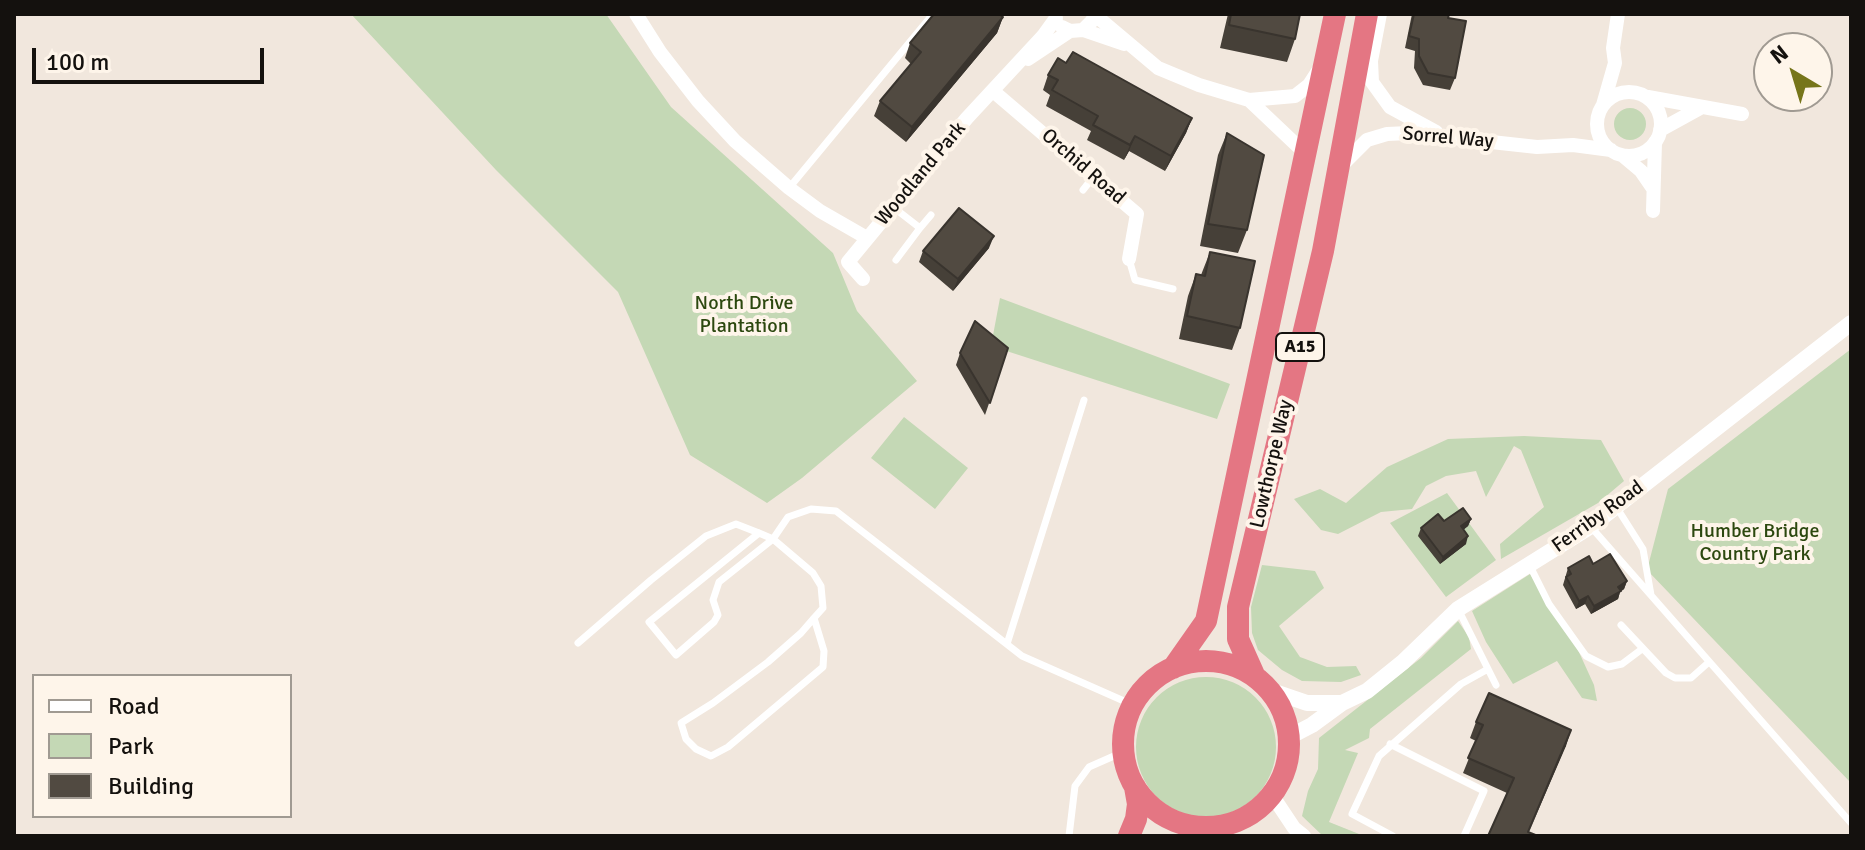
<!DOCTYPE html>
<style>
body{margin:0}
#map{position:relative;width:1865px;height:850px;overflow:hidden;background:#f1e7dd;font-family:Signika,sans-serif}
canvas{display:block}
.frame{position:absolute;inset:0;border:16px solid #14110e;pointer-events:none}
.legend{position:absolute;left:32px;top:674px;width:260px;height:144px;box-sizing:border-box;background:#fef5ea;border:2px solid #a09a92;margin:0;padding:10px 14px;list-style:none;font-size:24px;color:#14110e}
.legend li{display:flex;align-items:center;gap:16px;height:40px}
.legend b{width:40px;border:2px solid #a09a92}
.north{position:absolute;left:1753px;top:32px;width:80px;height:80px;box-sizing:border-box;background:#fef5ea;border:2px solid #a09a92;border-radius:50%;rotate:322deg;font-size:22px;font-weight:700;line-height:32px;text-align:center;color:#14110e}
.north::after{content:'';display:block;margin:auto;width:28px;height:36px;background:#76751a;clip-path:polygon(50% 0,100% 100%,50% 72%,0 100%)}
.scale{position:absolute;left:32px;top:48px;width:232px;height:36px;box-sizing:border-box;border:4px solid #14110e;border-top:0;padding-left:10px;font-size:24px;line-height:28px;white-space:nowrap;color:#14110e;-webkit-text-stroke:6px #fef5ea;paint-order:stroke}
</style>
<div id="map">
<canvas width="1865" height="850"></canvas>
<div class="frame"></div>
<ul class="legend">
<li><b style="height:10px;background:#fff"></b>Road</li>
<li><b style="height:22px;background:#c4d8b5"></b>Park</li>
<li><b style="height:22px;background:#514a41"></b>Building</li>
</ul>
<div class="north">N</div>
<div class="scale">100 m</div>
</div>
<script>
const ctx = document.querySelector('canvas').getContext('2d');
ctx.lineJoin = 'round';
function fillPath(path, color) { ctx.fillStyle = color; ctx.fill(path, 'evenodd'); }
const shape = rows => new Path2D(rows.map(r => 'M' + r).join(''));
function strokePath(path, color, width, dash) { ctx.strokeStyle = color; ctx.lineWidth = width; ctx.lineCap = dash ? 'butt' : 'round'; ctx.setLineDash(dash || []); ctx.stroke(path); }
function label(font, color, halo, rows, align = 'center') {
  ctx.font = font + ' Signika,sans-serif'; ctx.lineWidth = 8; ctx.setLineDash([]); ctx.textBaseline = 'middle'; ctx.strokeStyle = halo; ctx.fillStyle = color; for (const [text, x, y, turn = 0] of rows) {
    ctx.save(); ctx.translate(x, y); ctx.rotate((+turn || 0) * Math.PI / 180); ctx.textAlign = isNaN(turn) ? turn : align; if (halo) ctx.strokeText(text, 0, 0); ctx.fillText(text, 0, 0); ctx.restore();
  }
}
fillPath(shape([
 [351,14,606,14,671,107,833,253,857,311,917,381,802,478,767,503,690,455,618,292,496,170],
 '1614 124a16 16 0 1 1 32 0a16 16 0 1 1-32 0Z',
 [1000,298,1230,384,1217,419,991,346],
 [1851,349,1851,783,1647,570,1668,489],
 [904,417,968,468,935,509,871,458],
 [1524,436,1601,440,1624,481,1598,503,1501,559,1500,544,1544,507,1521,450,1514,446,1486,497,1476,471,1446,476,1426,486,1412,509,1381,512,1338,534,1321,530,1294,499,1320,489,1346,503,1387,467,1448,439],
 [1447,493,1496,560,1446,597,1390,523],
 [1262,565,1315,571,1324,588,1279,626,1300,657,1327,667,1356,666,1361,675,1341,682,1302,681,1282,670,1258,650,1252,633,1251,607],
 [1530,574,1578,650,1594,685,1597,701,1582,698,1557,661,1513,684,1486,642,1472,611],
 [1458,621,1469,637,1471,649,1370,729,1369,738,1345,750,1358,753,1329,822,1364,836,1323,836,1302,816,1308,791,1318,769,1319,738,1421,658],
 '1136 747a70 70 0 1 1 140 0a70 70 0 1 1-140 0Z'
]), '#c4d8b5');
strokePath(shape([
 [789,188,933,14],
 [1083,190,1094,176],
 [893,207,920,228,896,260],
 [920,228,931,215],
 [1129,259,1135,280,1173,289],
 [1617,508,1643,549,1651,595],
 [1591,527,1851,823],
 [1530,566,1549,604,1586,656,1608,667,1622,664,1642,649],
 [1459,611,1496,685],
 [814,618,824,651,823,667,728,747,711,756,696,749,686,739,681,723,713,703,768,662,801,633,814,618,823,608,821,586,813,573,773,539,788,517,811,509,836,511,1022,656,1133,705],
 [1621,625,1666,673,1675,678,1691,678,1709,662],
 [578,643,651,580,706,536,736,524,759,533,773,539,719,582,713,600,718,615,714,622,676,655,649,622,759,533],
 [1007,644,1084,400],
 [1390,744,1484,791,1464,836],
 [1069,836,1075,786,1089,767,1123,752],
 [1393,836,1352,814,1379,756,1461,684,1488,669]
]), '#fff', 7);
strokePath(shape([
 [636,14,660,52,698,101,735,141,789,188,820,211,867,238],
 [1380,14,1371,61,1372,82,1390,107,1436,132],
 [1095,15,1158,68,1199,85,1249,100,1295,96,1309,85,1318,71],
 [1062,27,1070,31,1083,30,1092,21,1095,14],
 [1083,30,1124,44],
 [1028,59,1070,31],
 [993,91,1137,214,1129,259],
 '1597 124a32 32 0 1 1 64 0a32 32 0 1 1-64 0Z',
 [1648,97,1742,114],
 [1249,100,1306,154],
 [1603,105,1615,63,1613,48,1618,14],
 [1660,130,1700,108],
 [1622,155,1641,171,1652,187],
 [1340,167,1367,140,1387,134,1409,133,1537,147,1573,145,1611,150],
 [1653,211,1655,142],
 [863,279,848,262,967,118,1043,36,1056,18],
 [1272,795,1294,828,1304,836]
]), '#fff', 14);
strokePath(shape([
 [1269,690,1307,703,1342,703],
 [1289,737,1312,725,1342,703,1367,691,1403,662,1458,609,1591,526,1851,323]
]), '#fff', 16);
strokePath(shape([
 '1123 744a83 83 0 1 1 166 0a83 83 0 1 1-166 0Z',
 [1173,668,1206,621,1335,14],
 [1255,677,1238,639,1238,607,1323,251,1367,14],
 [1129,836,1136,819,1138,804,1135,787]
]), '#e47683', 22);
fillPath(shape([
 [1228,14,1300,14,1295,39,1287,62,1220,48],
 [1412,14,1449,14,1448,18,1455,78,1450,90,1423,85,1414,68,1415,51,1405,48],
 [949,15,1003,17,997,33,906,142,874,116,880,101,911,64,905,58,910,43],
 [1066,63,1192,118,1186,133,1165,171,1129,151,1124,160,1087,140,1091,131,1046,106,1050,95,1043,90,1048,75],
 [1227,133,1247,230,1238,253,1200,246,1218,155],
 [989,248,953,291,919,262,923,251],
 [1210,252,1240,328,1232,350,1179,339,1188,296,1196,274,1201,275],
 [1008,348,985,415,956,365,960,353],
 [1471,519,1468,526,1463,530,1466,544,1440,564,1418,536,1421,528,1444,521],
 [1593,564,1627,581,1624,589,1620,592,1618,599,1591,614,1585,604,1576,609,1563,585,1568,568],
 [1476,722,1566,746,1488,836,1507,793,1463,773,1476,741,1470,738]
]), '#464038');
fillPath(shape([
 [1003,17,997,33,906,142,912,127],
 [1192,118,1186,133,1165,171,1171,156],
 [1135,136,1129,151,1124,160,1130,145],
 [994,236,989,248,953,291,958,279],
 [1471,519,1468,526,1458,534,1461,526],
 [1468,536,1466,544,1440,564,1443,557],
 [1627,581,1624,589,1620,592,1618,599,1591,614,1594,606,1618,587],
 [1588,596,1585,604,1576,609,1579,601],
 [1571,730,1566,746,1527,836]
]), '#39342e');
const building = shape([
 [934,14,947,14,949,15,950,14,999,14,1003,17,912,127,880,101,921,52,910,43,934,14],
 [1231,14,1300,14,1295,39,1229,25,1231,14],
 [1414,14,1449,14,1448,18,1466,21,1455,78,1428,73,1419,56,1419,39,1409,36,1414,14],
 [1073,52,1192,118,1171,156,1135,136,1130,145,1093,125,1098,116,1052,90,1058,80,1048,75,1058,58,1066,63,1073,52],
 [1227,133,1264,155,1247,230,1208,224,1227,133],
 [959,208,994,236,958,279,923,251,959,208],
 [1210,252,1255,261,1240,328,1187,316,1196,274,1205,276,1210,252],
 [975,321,1008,348,990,403,960,353,975,321],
 [1463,508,1471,519,1461,526,1468,536,1443,557,1421,528,1438,514,1444,521,1463,508],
 [1610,554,1627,581,1618,587,1621,591,1594,606,1588,596,1579,601,1566,577,1571,574,1568,568,1589,556,1593,564,1610,554],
 [1489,693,1571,730,1528,832,1538,836,1488,836,1514,778,1468,758,1483,725,1476,722,1489,693]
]);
fillPath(building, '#514a41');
strokePath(building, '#39342e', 2);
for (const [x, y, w] of [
 [1300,347,48]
]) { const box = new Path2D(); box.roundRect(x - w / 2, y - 14, w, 28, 6); ctx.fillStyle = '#fef5ea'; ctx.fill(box); strokePath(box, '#14110e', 2); }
label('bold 18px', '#14110e', null, [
 ["A15",1300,347]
]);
label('20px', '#14110e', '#fef5ea', [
 ["Sorrel Way",1448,138,5],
 ["Orchid Road",1083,167,41],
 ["Woodland Park",921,174,-50],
 ["Lowthorpe Way",1272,464,-77],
 ["Ferriby Road",1598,517,-36]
]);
label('20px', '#2c480f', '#fef5ea', [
 ["North Drive",744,304],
 ["Plantation",744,327],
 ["Humber Bridge",1755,532],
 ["Country Park",1755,555]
]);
</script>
